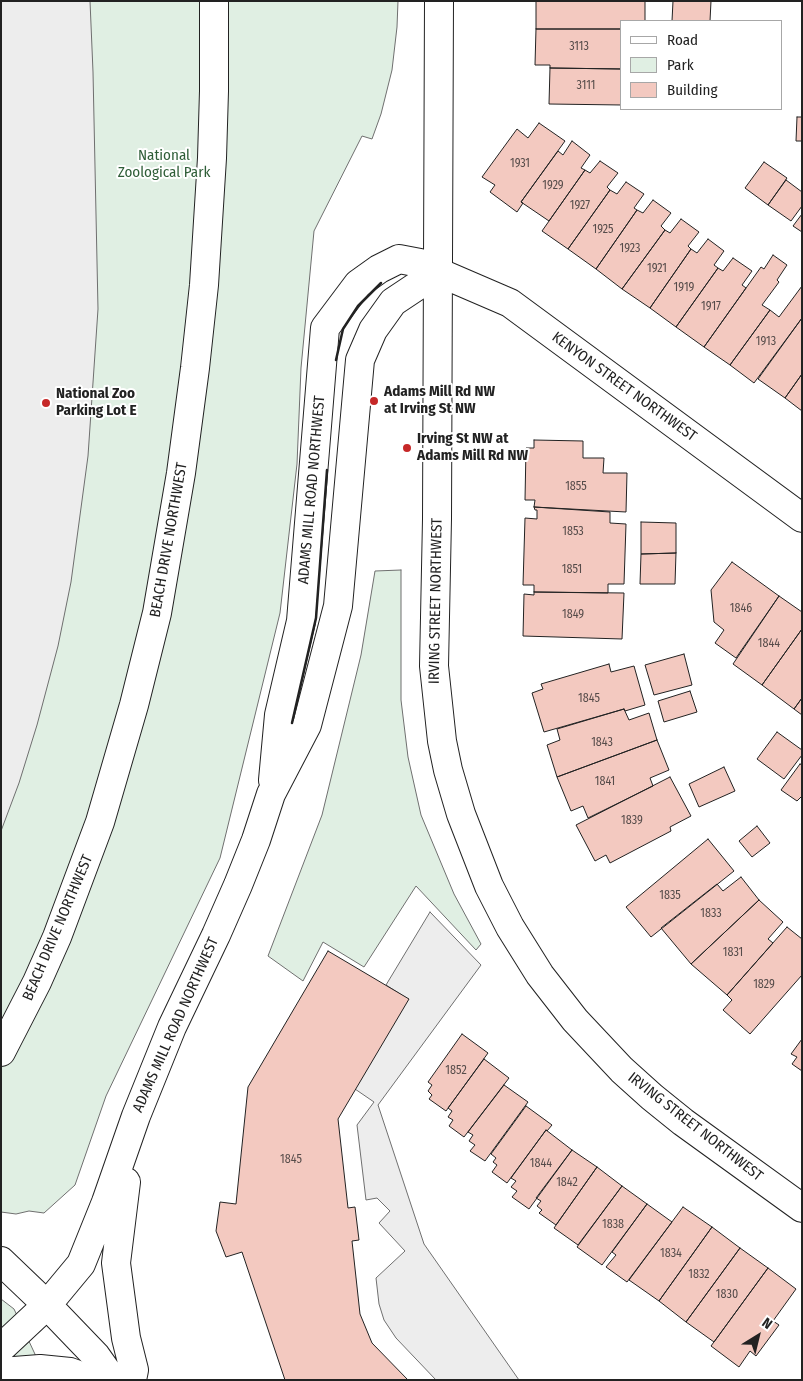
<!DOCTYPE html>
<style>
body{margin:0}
#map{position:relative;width:803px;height:1381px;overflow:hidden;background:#fff;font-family:"Fira Sans Condensed",sans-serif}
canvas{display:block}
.frame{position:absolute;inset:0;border:2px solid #222;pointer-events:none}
.legend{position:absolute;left:620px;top:20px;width:162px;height:90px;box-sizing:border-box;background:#fff;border:1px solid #a7a7a7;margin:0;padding:6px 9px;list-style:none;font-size:15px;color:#222}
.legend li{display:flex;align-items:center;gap:10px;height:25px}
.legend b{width:25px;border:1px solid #a7a7a7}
.north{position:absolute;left:733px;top:1311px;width:50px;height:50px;-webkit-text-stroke:4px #fff;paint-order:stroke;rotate:36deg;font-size:14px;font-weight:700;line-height:20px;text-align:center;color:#222}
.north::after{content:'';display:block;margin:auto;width:18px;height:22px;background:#222;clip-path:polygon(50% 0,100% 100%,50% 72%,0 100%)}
</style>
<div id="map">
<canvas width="803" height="1381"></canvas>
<div class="frame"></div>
<ul class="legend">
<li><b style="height:6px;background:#fff"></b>Road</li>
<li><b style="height:14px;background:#e0efe3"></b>Park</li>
<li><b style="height:14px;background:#f3c9c0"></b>Building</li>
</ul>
<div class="north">N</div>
</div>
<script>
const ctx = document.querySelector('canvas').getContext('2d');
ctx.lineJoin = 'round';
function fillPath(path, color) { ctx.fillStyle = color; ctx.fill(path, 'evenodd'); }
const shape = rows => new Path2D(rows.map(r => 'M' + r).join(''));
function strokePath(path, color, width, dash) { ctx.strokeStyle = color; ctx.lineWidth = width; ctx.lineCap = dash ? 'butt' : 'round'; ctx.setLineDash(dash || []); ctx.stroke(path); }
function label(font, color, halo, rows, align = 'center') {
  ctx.font = font + ' "Fira Sans Condensed",sans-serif'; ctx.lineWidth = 4; ctx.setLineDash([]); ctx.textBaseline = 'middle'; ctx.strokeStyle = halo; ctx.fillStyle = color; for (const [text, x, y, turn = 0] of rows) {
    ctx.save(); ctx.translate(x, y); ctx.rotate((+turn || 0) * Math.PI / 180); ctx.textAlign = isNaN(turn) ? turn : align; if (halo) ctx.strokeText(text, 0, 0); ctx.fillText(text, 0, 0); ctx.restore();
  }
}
const green = shape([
 [1,1,398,1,397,27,392,70,381,114,372,139,362,136,314,231,301,368,297,464,280,613,220,858,106,1096,75,1185,44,1213,29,1211,16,1214,1,1212,1,1],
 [401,570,401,700,408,757,421,815,454,894,481,944,476,950,416,886,364,967,323,942,303,981,268,956,322,815,361,655,375,571,401,570],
 [1,1299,14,1309,47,1380,1,1380,1,1299]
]);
fillPath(green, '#e0efe3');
strokePath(green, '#6f6f6f', 1);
const parking = shape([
 [1,1,90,1,93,72,98,309,88,456,71,582,58,646,37,725,19,783,1,831,1,1],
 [430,912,481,965,378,1105,424,1244,519,1380,436,1380,396,1338,384,1320,379,1304,376,1278,405,1251,379,1223,390,1211,377,1198,366,1200,357,1125,374,1102,355,1089,408,999,386,985,430,912]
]);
fillPath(parking, '#ededed');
strokePath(parking, '#6f6f6f', 1);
const building = shape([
 [536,1,645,1,645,21,622,21,622,29,536,29,536,1],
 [673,1,711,1,710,21,672,21,673,1],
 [536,29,622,29,622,69,550,68,550,65,535,65,536,29],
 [550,68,622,69,622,105,549,104,550,68],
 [797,117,802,117,802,141,796,141,797,117],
 [539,123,565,141,521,202,523,203,517,212,490,192,495,185,482,177,517,129,528,138,539,123],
 [572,141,590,155,581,168,585,170,549,221,521,202,558,151,563,155,572,141],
 [600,161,618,173,607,187,610,190,568,249,542,231,585,170,590,173,600,161],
 [764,162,787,178,768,205,745,188,764,162],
 [786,180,802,192,802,206,791,221,768,205,786,180],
 [626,182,644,194,634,208,637,210,596,269,568,249,610,190,617,194,626,182],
 [653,200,671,213,661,226,665,230,622,289,596,269,637,210,643,213,653,200],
 [802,214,802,232,793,226,802,214],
 [681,219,699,232,688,246,691,249,650,308,622,289,665,230,670,233,681,219],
 [708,239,724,251,714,265,718,268,676,327,650,308,691,249,697,253,708,239],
 [773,255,787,265,777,280,779,282,762,305,770,310,730,365,704,347,761,267,764,269,773,255],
 [733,258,752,271,742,285,746,288,704,347,676,327,718,268,723,271,733,258],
 [802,286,802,318,754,383,730,365,770,310,779,317,802,286],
 [802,318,802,374,785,398,758,379,802,318],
 [802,374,802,411,785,398,802,374],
 [534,440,583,441,583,458,604,458,603,473,627,473,626,512,534,507,535,500,525,500,526,448,534,448,534,440],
 [534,507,610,512,610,523,626,524,624,584,608,584,608,593,534,592,534,585,523,585,525,518,537,519,537,510,535,510,534,507],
 [641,522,676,523,676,553,641,554,641,522],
 [676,553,675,584,640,584,641,554,676,553],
 [732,562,779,596,736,658,715,643,724,630,714,622,711,590,732,562],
 [534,592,624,593,622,639,523,636,524,594,534,595,534,592],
 [779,596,802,612,802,629,762,685,733,664,779,596],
 [802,629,802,698,794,709,762,685,802,629],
 [684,654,692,685,654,695,645,665,684,654],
 [609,664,611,672,634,666,645,705,625,711,624,709,544,732,532,693,543,689,541,684,609,664],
 [690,691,697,712,664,722,658,701,690,691],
 [802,698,802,715,794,709,802,698],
 [624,709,629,720,649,713,657,740,557,777,547,745,560,740,557,729,624,709],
 [777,732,802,750,802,755,784,779,757,759,777,732],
 [657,740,669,770,650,778,653,786,588,818,583,806,571,811,557,777,657,740],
 [800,764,802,765,802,796,797,801,781,790,800,764],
 [724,767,735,791,699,807,689,784,724,767],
 [670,777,691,816,670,827,671,831,610,863,606,855,595,861,576,825,670,777],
 [757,826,770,843,752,857,739,841,757,826],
 [708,839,734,871,651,937,626,907,708,839],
 [741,877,759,900,691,964,661,928,717,884,723,891,741,877],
 [759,900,783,922,768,939,773,943,727,995,691,964,759,900],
 [787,927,802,939,802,975,750,1034,723,1010,732,1000,727,995,787,927],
 [328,951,409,999,338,1119,348,1208,355,1207,359,1240,352,1241,360,1314,372,1343,408,1380,285,1380,242,1252,226,1257,216,1231,220,1202,236,1204,248,1087,328,951],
 [462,1034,488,1053,446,1111,429,1099,432,1095,428,1091,432,1085,428,1082,462,1034],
 [802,1039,802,1071,792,1064,797,1057,791,1054,802,1039],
 [484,1059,509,1078,464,1137,449,1126,453,1120,448,1117,452,1111,448,1108,484,1059],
 [504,1085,528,1102,485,1161,470,1151,475,1145,469,1141,473,1135,468,1132,504,1085],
 [526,1106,552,1125,547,1131,546,1130,507,1183,492,1172,497,1165,493,1162,496,1158,491,1154,526,1106],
 [546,1130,572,1150,529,1209,512,1197,517,1191,511,1187,516,1181,511,1178,546,1130],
 [572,1150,597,1167,556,1225,539,1213,542,1210,537,1206,541,1201,536,1198,572,1150],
 [597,1167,622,1186,578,1245,554,1228,597,1167],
 [622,1186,647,1204,602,1265,577,1247,622,1186],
 [647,1204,672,1222,627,1282,606,1267,616,1255,612,1252,647,1204],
 [683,1207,712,1227,659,1301,629,1280,683,1207],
 [712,1227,740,1248,686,1322,659,1301,712,1227],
 [740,1248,768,1268,714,1342,686,1322,740,1248],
 [768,1268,796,1289,773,1321,779,1325,756,1356,750,1351,739,1367,711,1346,768,1268]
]);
fillPath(building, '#f3c9c0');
strokePath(building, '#222', 1);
const street = shape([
 [438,272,510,303,802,518],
 [1,1261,47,1305]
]);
const secondary = shape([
 [439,1,437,519,434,666,442,741,448,770,461,814,489,886,510,927,540,975,575,1020,622,1070,652,1097,683,1122,802,1208],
 [273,780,279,715,301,621,325,328,358,284,379,269,399,259,420,263,438,272],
 [126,1182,116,1263,126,1338,134,1370,132,1380],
 [113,1380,96,1356,47,1305,81,1264,106,1202,136,1116,172,1027,216,935,238,885,256,840,271,794,307,725,338,606,360,360,373,330,393,302,438,272]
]);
const primary = shape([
 [1,1052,37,982,57,937,100,822,134,705,157,613,181,473,195,368,204,285,212,158,214,91,214,1],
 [1,1348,47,1305],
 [1,1372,40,1369,70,1372,92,1380]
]);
strokePath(street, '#222', 30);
strokePath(secondary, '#222', 30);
strokePath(primary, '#222', 30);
strokePath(street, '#fff', 28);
strokePath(secondary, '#fff', 28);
strokePath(primary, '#fff', 28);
strokePath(shape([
 [336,360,343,329,358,306,381,283],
 [292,723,316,618,327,470]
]), '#222', 2.5);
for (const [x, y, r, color] of [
 [374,401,5,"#c62828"],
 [46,403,5,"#c62828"],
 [407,448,5,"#c62828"]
]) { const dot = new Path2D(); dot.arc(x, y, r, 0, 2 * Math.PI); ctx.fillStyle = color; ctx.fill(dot); strokePath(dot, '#fff', 2); }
label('12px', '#564c4a', null, [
 ["3113",579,47],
 ["3111",586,86],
 ["1931",520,164],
 ["1929",553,186],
 ["1927",580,206],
 ["1925",603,230],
 ["1923",630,249],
 ["1921",657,269],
 ["1919",684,288],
 ["1917",711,307],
 ["1913",766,342],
 ["1855",576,487],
 ["1853",573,532],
 ["1851",572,570],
 ["1846",741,609],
 ["1849",573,615],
 ["1844",769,644],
 ["1845",589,699],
 ["1843",602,743],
 ["1841",605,782],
 ["1839",632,821],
 ["1835",670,896],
 ["1833",711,914],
 ["1831",733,953],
 ["1829",764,985],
 ["1852",456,1071],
 ["1845",291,1160],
 ["1844",541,1164],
 ["1842",567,1183],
 ["1838",613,1225],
 ["1834",671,1254],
 ["1832",699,1275],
 ["1830",727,1295]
]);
label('15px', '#2f5e38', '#fff', [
 ["National",164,156],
 ["Zoological Park",164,173]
]);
label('15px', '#222', '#fff', [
 ["KENYON STREET NORTHWEST",624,387,36],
 ["ADAMS MILL ROAD NORTHWEST",312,490,-85],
 ["BEACH DRIVE NORTHWEST",169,540,-80],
 ["IRVING STREET NORTHWEST",436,601,-89],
 ["BEACH DRIVE NORTHWEST",58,928,-67],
 ["ADAMS MILL ROAD NORTHWEST",176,1025,-66],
 ["IRVING STREET NORTHWEST",695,1127,38]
]);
label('bold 15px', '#222', '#fff', [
 ["Adams Mill Rd NW",384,392],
 ["at Irving St NW",384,409],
 ["National Zoo",56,394],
 ["Parking Lot E",56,411],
 ["Irving St NW at",417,439],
 ["Adams Mill Rd NW",417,456]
], 'left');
</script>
